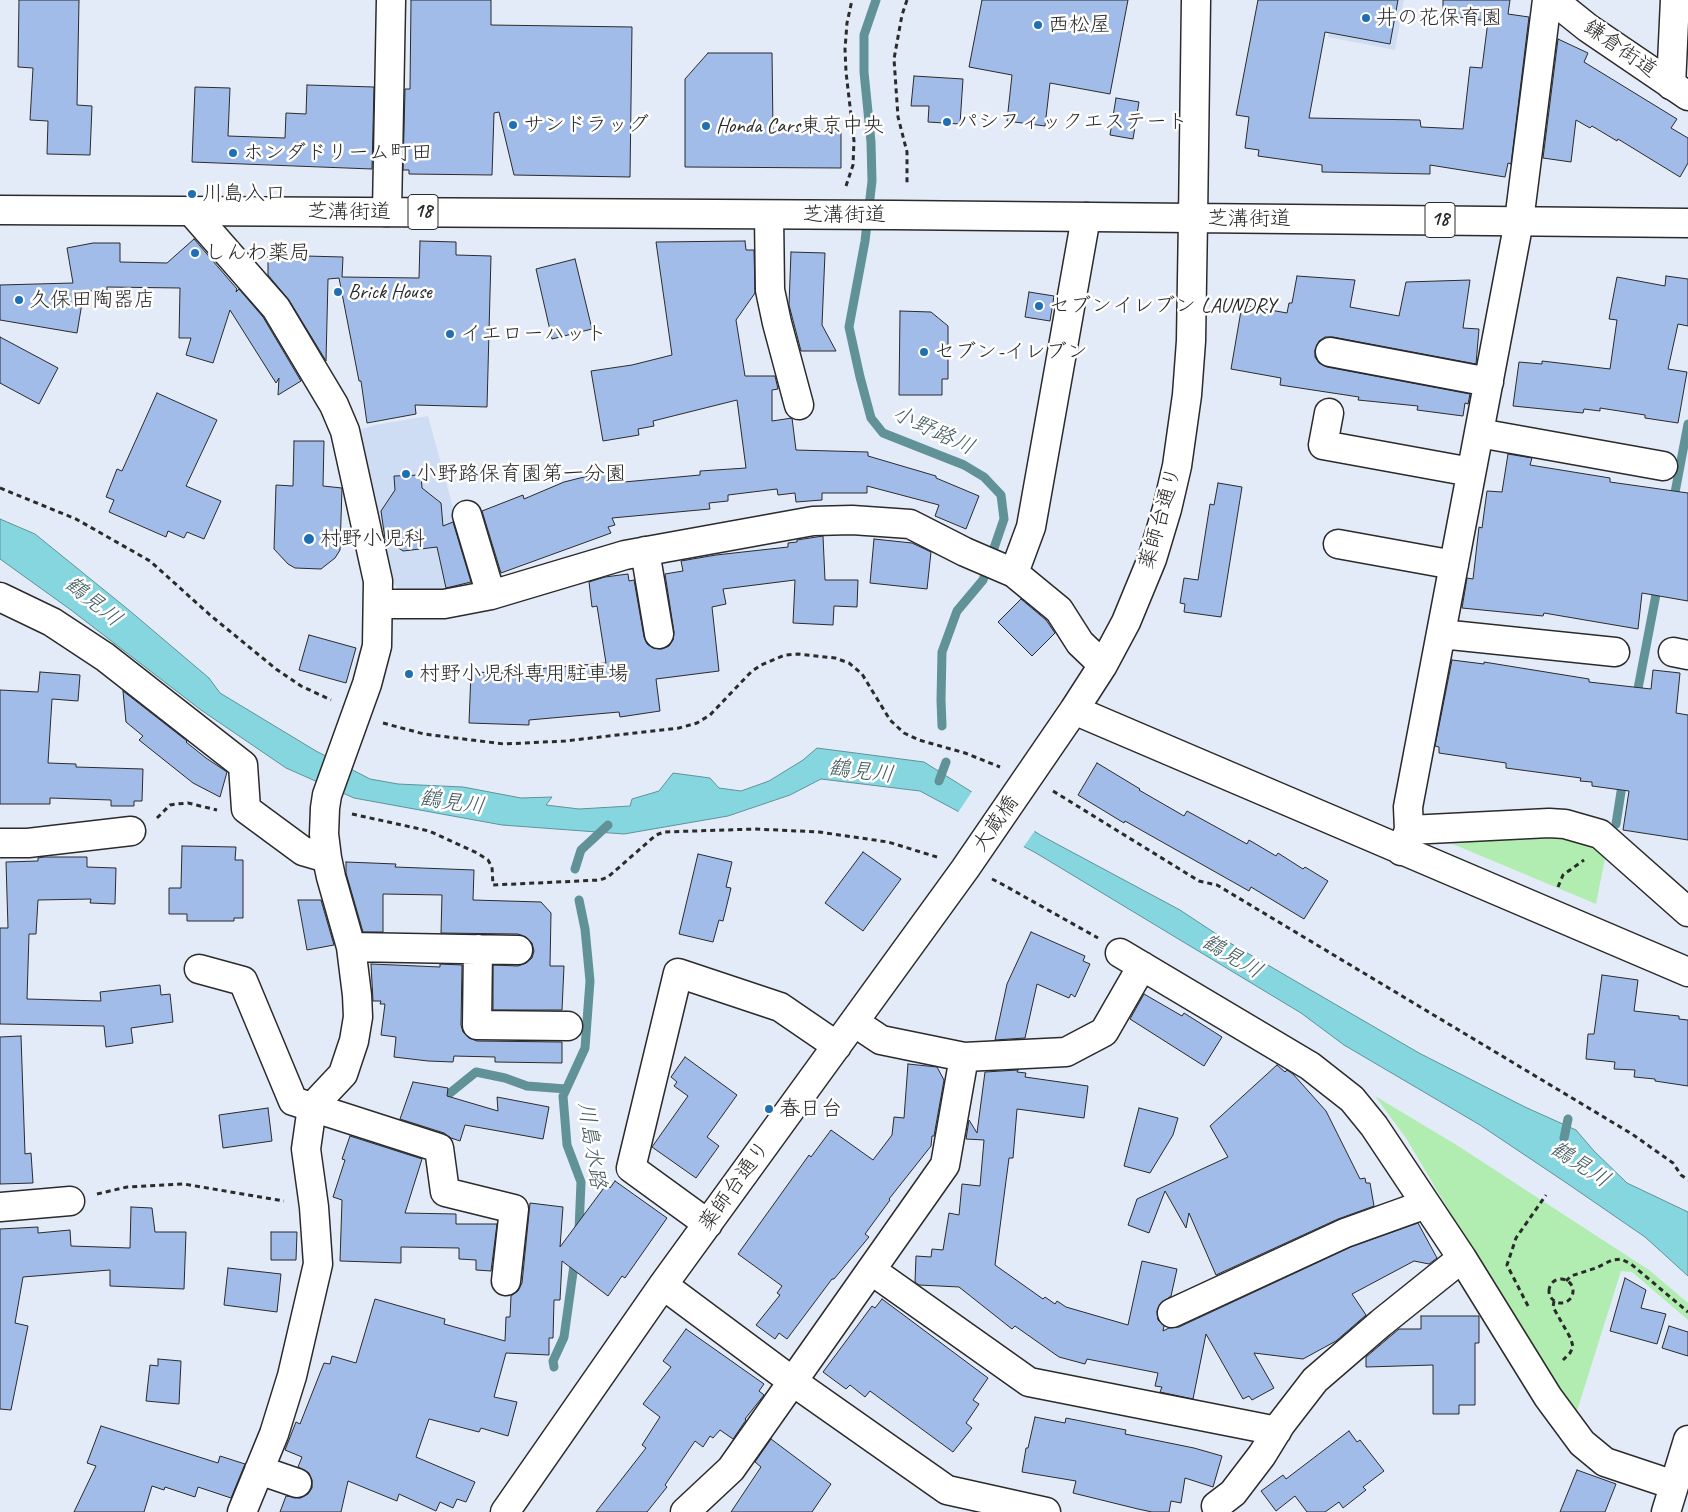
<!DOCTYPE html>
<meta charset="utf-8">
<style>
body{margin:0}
canvas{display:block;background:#e3ebf8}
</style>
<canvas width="1688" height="1512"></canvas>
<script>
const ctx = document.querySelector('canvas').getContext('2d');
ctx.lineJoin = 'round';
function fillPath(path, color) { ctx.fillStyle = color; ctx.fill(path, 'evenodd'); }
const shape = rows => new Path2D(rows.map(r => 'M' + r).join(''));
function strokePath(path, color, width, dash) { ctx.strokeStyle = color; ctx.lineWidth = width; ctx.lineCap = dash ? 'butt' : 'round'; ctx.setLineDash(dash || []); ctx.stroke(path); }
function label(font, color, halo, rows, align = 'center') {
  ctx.font = font + ' Caveat,"Klee One",sans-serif'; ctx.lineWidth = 5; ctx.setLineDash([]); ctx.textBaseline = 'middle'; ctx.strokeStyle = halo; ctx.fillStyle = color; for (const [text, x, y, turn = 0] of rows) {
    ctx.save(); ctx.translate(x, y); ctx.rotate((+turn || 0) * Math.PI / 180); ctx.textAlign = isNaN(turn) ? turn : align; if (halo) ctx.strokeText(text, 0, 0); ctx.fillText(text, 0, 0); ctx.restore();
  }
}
fillPath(shape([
 [1335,0,1404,0,1395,50,1328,37],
 [428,416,456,518,482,589,403,595,389,578,359,430,375,425]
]), '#cfddf4');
fillPath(shape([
 [1560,838,1607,848,1596,904,1448,842],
 [1375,1096,1455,1144,1649,1270,1688,1303,1688,1320,1632,1272,1621,1271,1576,1414,1538,1361,1406,1138]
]), '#b1ecb1');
const water = shape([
 [0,519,35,534,130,611,209,678,220,693,316,751,370,779,398,784,463,787,521,798,552,797,546,805,579,809,630,806,632,799,659,791,673,773,710,778,719,788,741,791,769,781,803,760,817,748,924,762,1042,836,1180,910,1230,943,1419,1053,1525,1107,1576,1130,1594,1151,1627,1183,1688,1212,1688,1276,1645,1237,1568,1184,1480,1125,1344,1045,1301,1013,1036,853,920,791,821,779,790,795,728,816,624,834,502,825,354,798,286,768,201,710,71,610,0,559,0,519]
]);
fillPath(water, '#85d6df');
strokePath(water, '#619297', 1);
fillPath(shape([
 [973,790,1036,829,1022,849,957,814]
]), '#e3ebf8');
strokePath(shape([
 [876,0,864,35,864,72,871,142,872,181,865,241,849,327,860,377,871,418,883,433,964,465,984,477,1001,495,1004,519,983,580,957,611,942,652,941,700,942,726],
 [1673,503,1688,424],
 [1636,699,1658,584],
 [939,781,946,762],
 [1616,824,1623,779],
 [575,869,581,850,608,825],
 [450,1093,476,1072,505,1078,527,1086,566,1089],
 [1564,1138,1568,1119],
 [579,1230,581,1182,567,1145,563,1096,585,1048,590,981,585,929,579,900],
 [554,1367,553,1361,564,1337,575,1258]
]), '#619297', 9);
const building = shape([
 [19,0,79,0,77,105,92,106,90,155,47,154,48,121,30,120,33,68,18,67,19,0],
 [411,0,491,0,491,25,632,27,630,177,514,175,499,112,494,113,492,175,409,174,409,170,403,170,405,89,410,89,411,0],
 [982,0,1128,0,1110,94,1050,83,1045,126,1007,121,1012,75,969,67,982,0],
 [1258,0,1398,0,1390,44,1325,32,1309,118,1420,120,1421,127,1463,129,1470,67,1482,68,1488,21,1443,15,1443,0,1510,0,1508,14,1529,17,1511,164,1508,163,1505,177,1430,165,1430,174,1322,172,1322,165,1258,156,1259,150,1245,148,1249,117,1236,115,1258,0],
 [1558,39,1588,53,1584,62,1677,119,1671,128,1688,138,1688,163,1680,177,1618,139,1617,141,1592,126,1590,128,1576,120,1571,162,1543,158,1558,39],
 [708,53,772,53,773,130,841,130,841,168,685,167,685,79,708,53],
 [914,76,963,79,960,124,928,122,929,106,911,106,914,76],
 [307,85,374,87,372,169,192,162,195,87,230,88,228,136,285,138,286,113,306,114,307,85],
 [1116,98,1139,102,1133,139,1110,135,1116,98],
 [194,239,237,289,236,292,239,289,263,317,301,381,278,395,279,378,276,383,230,310,213,363,186,355,191,338,179,338,180,288,107,287,107,291,84,291,77,333,0,320,0,285,73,283,67,248,93,243,120,243,120,262,167,263,194,239],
 [420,241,456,242,456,255,491,256,487,407,415,405,416,414,367,423,361,381,359,381,339,278,328,279,326,361,289,300,268,275,268,255,343,257,342,277,419,278,420,241],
 [745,241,746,250,754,250,755,293,736,320,745,376,775,376,778,389,772,390,772,421,792,418,796,450,868,452,868,456,936,476,936,478,979,496,966,529,935,516,939,505,867,486,867,493,822,493,822,500,796,502,795,493,778,495,777,489,728,495,728,501,709,503,710,509,612,518,615,525,608,527,611,533,501,573,482,511,523,495,524,499,564,482,620,468,624,482,700,475,700,471,746,468,737,400,653,421,654,426,638,429,639,435,603,441,591,371,632,365,672,355,656,242,745,241],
 [791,252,825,253,822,325,836,351,801,351,789,305,791,252],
 [575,259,592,329,552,339,536,269,575,259],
 [1297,276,1355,280,1350,307,1399,316,1406,282,1470,280,1463,328,1479,329,1476,364,1333,337,1325,337,1319,341,1315,350,1315,357,1319,363,1327,367,1470,394,1468,404,1465,403,1463,416,1417,410,1418,406,1358,400,1359,397,1280,385,1281,378,1231,369,1242,305,1287,313,1289,303,1292,303,1297,276],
 [1666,276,1688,279,1688,326,1678,324,1668,369,1687,372,1678,423,1645,418,1645,415,1600,408,1600,411,1584,409,1583,413,1513,406,1519,362,1542,364,1542,361,1610,369,1617,320,1609,319,1617,277,1665,286,1666,276],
 [1029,292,1054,296,1050,321,1025,317,1029,292],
 [900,311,931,312,948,326,948,379,942,379,942,395,899,395,900,311],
 [0,337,58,368,39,404,0,383,0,337],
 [157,393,217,420,186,486,221,501,204,539,187,532,184,538,168,531,166,537,109,512,114,500,106,497,117,469,122,471,157,393],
 [294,441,324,441,323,486,342,488,340,550,335,558,321,569,295,568,288,564,274,549,276,485,293,486,294,441],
 [1508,454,1532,458,1530,465,1610,478,1610,482,1688,493,1688,601,1642,593,1638,629,1544,613,1543,616,1462,608,1467,578,1473,579,1479,527,1482,528,1487,491,1502,492,1508,454],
 [421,475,422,488,441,503,443,526,453,522,471,582,446,588,437,547,403,551,385,539,381,511,395,490,394,476,421,475],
 [1218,483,1242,487,1221,617,1184,612,1185,604,1180,603,1184,578,1198,580,1210,504,1214,505,1218,483],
 [823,536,825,580,858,580,857,607,834,606,833,625,793,623,795,580,723,589,726,604,712,607,719,671,656,679,660,711,620,717,619,712,529,720,529,725,469,723,471,672,537,674,536,669,606,663,597,606,592,607,589,582,605,577,628,574,629,581,634,580,644,637,647,644,653,648,662,649,669,646,673,640,674,632,665,574,683,571,681,561,716,555,788,547,788,543,797,542,797,540,823,536],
 [874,539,912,543,931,552,927,589,870,583,874,539],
 [1021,599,1046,620,1055,633,1032,656,998,622,1021,599],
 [309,635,356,648,346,683,299,670,309,635],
 [1452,660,1484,664,1484,662,1589,679,1589,682,1651,689,1653,670,1680,673,1676,713,1688,715,1688,840,1623,830,1629,791,1592,786,1592,782,1580,781,1581,778,1506,768,1506,763,1439,753,1439,747,1435,746,1452,660],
 [40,672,80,675,78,701,52,699,48,763,76,764,76,767,143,769,142,801,134,801,134,806,111,806,111,800,50,798,50,804,0,804,0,690,38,692,40,672],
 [123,691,187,741,186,742,206,758,227,772,220,797,193,783,139,740,143,736,126,722,123,691],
 [1097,763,1140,789,1139,790,1184,816,1187,811,1247,844,1249,840,1276,856,1278,853,1303,869,1305,867,1328,881,1304,919,1251,887,1249,891,1125,821,1124,823,1078,795,1097,763],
 [182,846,236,847,235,860,243,860,243,918,234,918,234,921,187,921,187,914,169,914,169,888,181,888,182,846],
 [863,852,901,879,863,931,825,903,863,852],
 [698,854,732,862,726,887,731,888,723,921,719,920,713,942,679,934,698,854],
 [44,857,87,857,87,867,116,868,115,904,90,903,91,899,38,900,36,934,29,934,27,999,101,1001,100,992,160,985,161,995,170,994,173,1022,131,1028,133,1043,106,1047,104,1026,0,1024,0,928,8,928,6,862,38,861,38,858,44,857],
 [346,862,396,864,395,867,474,870,473,900,541,902,551,913,550,966,564,966,562,1010,493,1010,493,965,518,966,526,963,532,958,534,951,532,943,526,937,518,934,441,933,442,895,383,894,383,932,363,932,346,873,346,862],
 [298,900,321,900,334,945,307,950,298,900],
 [1031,932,1085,956,1083,961,1090,964,1075,997,1071,994,1069,998,1037,984,1025,1038,995,1040,1007,984,1031,932],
 [371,964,440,967,440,964,462,965,461,1025,463,1032,469,1038,477,1041,562,1042,562,1063,495,1062,495,1057,454,1056,453,1062,428,1061,394,1057,396,1037,381,1035,385,1004,380,1004,381,1001,373,1001,371,964],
 [1602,975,1638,980,1634,1011,1679,1016,1679,1019,1688,1020,1688,1086,1655,1081,1655,1079,1634,1077,1635,1070,1614,1069,1615,1062,1586,1059,1588,1034,1594,1034,1602,975],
 [1144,994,1182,1016,1184,1013,1222,1037,1204,1066,1130,1019,1144,994],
 [21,1036,25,1154,31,1153,33,1183,0,1184,0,1037,21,1036],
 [685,1057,737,1095,707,1137,719,1146,696,1178,652,1147,688,1096,674,1086,677,1082,671,1077,685,1057],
 [908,1064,937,1067,944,1080,934,1136,932,1136,931,1146,889,1199,890,1200,865,1234,869,1237,834,1279,832,1279,787,1339,779,1333,775,1339,756,1325,780,1295,777,1293,782,1286,738,1254,809,1155,811,1157,831,1130,873,1160,892,1135,894,1117,904,1118,908,1064],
 [1277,1065,1285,1072,1287,1070,1293,1074,1326,1111,1360,1179,1365,1178,1366,1183,1370,1183,1374,1206,1338,1219,1216,1275,1189,1213,1186,1228,1165,1191,1149,1233,1128,1225,1137,1199,1228,1157,1210,1126,1277,1065],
 [1018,1070,1017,1072,1026,1073,1025,1077,1088,1086,1084,1118,1017,1109,1013,1158,1009,1158,995,1265,1043,1299,1045,1297,1055,1304,1057,1301,1066,1307,1128,1325,1142,1261,1177,1269,1171,1296,1160,1304,1157,1311,1158,1320,1164,1326,1163,1331,1169,1328,1179,1327,1351,1247,1418,1223,1437,1258,1429,1264,1414,1261,1352,1294,1366,1315,1336,1341,1303,1359,1254,1353,1274,1388,1252,1400,1249,1396,1243,1399,1206,1334,1193,1399,1160,1392,1162,1387,1155,1386,1158,1373,1087,1359,1085,1364,1059,1357,1015,1326,1012,1329,959,1287,919,1285,915,1282,916,1256,931,1257,932,1249,943,1250,949,1213,959,1215,962,1184,980,1186,984,1140,966,1139,969,1120,977,1133,985,1072,1018,1070],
 [413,1082,448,1088,447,1096,498,1111,497,1097,549,1107,543,1139,465,1125,460,1141,451,1138,444,1133,400,1119,413,1082],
 [268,1108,272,1141,223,1148,219,1115,268,1108],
 [1139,1108,1178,1118,1173,1135,1150,1173,1124,1166,1139,1108],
 [350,1136,422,1159,405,1213,456,1214,456,1224,497,1224,491,1271,476,1270,476,1260,459,1259,459,1248,401,1247,401,1263,340,1261,342,1200,333,1197,345,1160,342,1159,350,1136],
 [615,1181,667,1218,625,1278,622,1276,608,1296,562,1261,560,1300,554,1300,553,1338,549,1338,549,1355,506,1353,494,1397,517,1402,508,1436,481,1428,479,1432,429,1419,416,1457,475,1482,466,1502,457,1499,453,1508,440,1502,436,1511,399,1494,397,1501,348,1481,341,1512,280,1512,286,1496,300,1498,308,1494,312,1488,312,1480,309,1473,298,1467,302,1457,285,1450,296,1422,300,1424,324,1363,330,1364,332,1356,356,1363,375,1299,445,1319,444,1324,505,1341,506,1317,510,1317,511,1296,518,1291,522,1283,530,1203,563,1207,560,1247,606,1185,610,1188,615,1181],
 [131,1207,152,1208,155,1232,186,1232,184,1289,110,1286,110,1270,23,1277,15,1323,28,1326,11,1410,0,1409,0,1229,38,1227,38,1233,70,1230,71,1246,130,1248,131,1207],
 [271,1232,297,1232,296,1260,271,1260,271,1232],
 [228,1268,281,1274,277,1312,224,1305,228,1268],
 [1625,1278,1646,1290,1641,1308,1666,1314,1657,1344,1610,1331,1625,1278],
 [882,1299,988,1378,973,1400,979,1404,966,1423,972,1428,953,1452,870,1391,865,1397,850,1385,846,1389,823,1372,872,1306,875,1308,882,1299],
 [1421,1316,1479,1316,1479,1343,1475,1343,1475,1405,1459,1405,1459,1414,1433,1414,1433,1365,1366,1367,1366,1357,1399,1329,1421,1329,1421,1316],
 [1669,1326,1688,1332,1688,1356,1662,1348,1669,1326],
 [686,1329,764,1384,759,1391,764,1395,745,1419,746,1420,733,1439,720,1430,713,1438,710,1436,703,1447,695,1441,665,1485,667,1487,647,1512,596,1512,646,1448,642,1445,660,1417,643,1404,671,1367,663,1361,686,1329],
 [158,1359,181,1361,179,1404,146,1401,150,1365,158,1366,158,1359],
 [1035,1417,1065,1423,1066,1418,1126,1430,1125,1434,1194,1448,1222,1456,1213,1487,1185,1478,1181,1503,1171,1501,1169,1512,1152,1512,1138,1509,1073,1493,1076,1481,1022,1472,1026,1448,1028,1448,1035,1417],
 [101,1426,218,1463,220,1456,245,1464,231,1498,198,1487,195,1497,165,1487,164,1490,152,1486,144,1512,74,1512,96,1466,87,1463,101,1426],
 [1349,1431,1357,1442,1360,1440,1384,1471,1363,1487,1366,1490,1343,1508,1339,1502,1325,1512,1307,1512,1295,1496,1276,1511,1261,1491,1283,1475,1286,1479,1349,1431],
 [771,1439,831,1484,812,1512,731,1512,761,1467,755,1462,771,1439],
 [1577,1470,1616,1484,1605,1512,1560,1512,1577,1470]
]);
fillPath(building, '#a1bce9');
strokePath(building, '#2b2b2b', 1);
const minor = shape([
 [1671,85,1675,0],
 [191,211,276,308,334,405,345,431,378,581,377,646,367,684,327,795,325,808,324,834,327,858,331,877,351,947,357,995,358,1017,354,1041,343,1074,312,1107,306,1149,314,1207,318,1264,292,1376,274,1434,242,1512],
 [387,212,391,0],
 [769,215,770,290,777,323,799,405],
 [1330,352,1489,382],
 [1329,413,1323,445,1471,472],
 [1479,433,1663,466],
 [467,515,491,595],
 [1338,544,1454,565],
 [645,551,659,634],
 [1014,573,1031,527,1086,217],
 [0,597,52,622,105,657,243,765,246,809,303,851,327,858],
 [379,604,444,604,491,595,625,555,813,521,852,520,910,524,965,552,1014,573,1059,610,1080,643,1103,665],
 [1441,634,1615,652],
 [1673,652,1688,655],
 [1074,710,1688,972],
 [1409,830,1549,823,1565,824,1600,834,1688,912],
 [0,843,28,843,131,831],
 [1401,851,1409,830,1408,807,1519,221,1547,0],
 [351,947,518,950],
 [478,949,477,1025,568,1026],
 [1120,953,1310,1066,1352,1099,1374,1126,1462,1258,1548,1397,1582,1443,1605,1462,1674,1485],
 [199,969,243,981,293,1101,439,1148,445,1192,514,1209,506,1281],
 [854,1022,881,1040,964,1057,1066,1052,1104,1032,1142,966],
 [0,1207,70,1201],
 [708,1224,631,1168,678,973,780,1007,837,1046],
 [871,1270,1029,1382,1277,1431],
 [663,1285,792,1381,947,1490,1046,1512],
 [1172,1313,1345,1233,1426,1204],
 [259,1470,297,1483],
 [1216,1506,1233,1493,1262,1455,1281,1424,1315,1380,1381,1323,1462,1258],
 [505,1512,663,1285,965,869,1074,710,1103,665,1126,622,1152,559,1167,509,1177,466,1187,395,1191,341,1193,219],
 [685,1512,731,1469,945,1165,964,1057],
 [1666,1512,1688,1440]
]);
const major = shape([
 [1553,0,1588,28,1688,96],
 [0,210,894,215,1688,223],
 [1193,219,1196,0]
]);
strokePath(minor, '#2b2b2b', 31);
strokePath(major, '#2b2b2b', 31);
strokePath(shape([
 [907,0,902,15,894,59,898,117,907,152,907,186],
 [846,186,853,165,854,141,846,72,845,49,847,23,852,0],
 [0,488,76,519,150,561,210,615,276,669,301,686,331,700],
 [383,723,424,734,504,744,565,741,679,728,697,723,710,715,751,672,761,665,785,655,798,654,835,658,849,663,862,674,890,720,904,733,919,740,965,753,1000,767],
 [1053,791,1199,881,1217,885,1632,1134,1673,1163,1681,1175,1688,1180],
 [352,814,429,831,477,853,488,860,492,867,493,885,600,880,608,877,656,835,664,832,755,829,819,832,888,842,937,857],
 [157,818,170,805,177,804,188,803,217,810],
 [992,879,1000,883,1098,938],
 [1558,887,1563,875,1584,860],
 [97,1194,127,1187,184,1184,284,1201],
 '1549 1291a12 12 0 1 1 24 0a12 12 0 1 1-24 0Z',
 [1566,1281,1571,1276,1596,1268,1612,1260,1621,1259,1631,1264,1688,1312],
 [1554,1301,1553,1307,1571,1339,1573,1347,1570,1353,1563,1360],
 [1528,1306,1507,1265,1516,1238,1546,1195]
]), '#2b2b2b', 3, [5, 4]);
strokePath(minor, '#fff', 28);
strokePath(major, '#fff', 28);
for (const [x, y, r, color] of [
 [1366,18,5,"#1f6fb2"],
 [1038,25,5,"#1f6fb2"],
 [947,122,5,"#1f6fb2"],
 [513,125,5,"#1f6fb2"],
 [706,126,5,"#1f6fb2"],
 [233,153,5,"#1f6fb2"],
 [192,194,5,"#1f6fb2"],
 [195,253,5,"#1f6fb2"],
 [338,292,5,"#1f6fb2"],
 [19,300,5,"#1f6fb2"],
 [1039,306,5,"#1f6fb2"],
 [450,334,5,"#1f6fb2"],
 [924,352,5,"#1f6fb2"],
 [406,474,5,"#1f6fb2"],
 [309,539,6,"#1f6fb2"],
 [409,674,5,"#1f6fb2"],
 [769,1109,5,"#1f6fb2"]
]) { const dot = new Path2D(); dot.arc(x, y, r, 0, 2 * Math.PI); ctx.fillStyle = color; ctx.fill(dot); strokePath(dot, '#fff', 2); }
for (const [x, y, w] of [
 [423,212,30],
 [1440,220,30]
]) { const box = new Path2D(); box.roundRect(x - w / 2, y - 17.5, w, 35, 4); ctx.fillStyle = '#fff'; ctx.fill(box); strokePath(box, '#2b2b2b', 1); }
label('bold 20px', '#2b2b2b', null, [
 ["18",423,212],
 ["18",1440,220]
]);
label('21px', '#2b2b2b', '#fff', [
 ["井の花保育園",1376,18],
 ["西松屋",1048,25],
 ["パシフィックエステート",957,122],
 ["サンドラッグ",523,125],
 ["Honda Cars東京中央",716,126],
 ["ホンダドリーム町田",243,153],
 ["川島入口",202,194],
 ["しんわ薬局",205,253],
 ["Brick House",348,292],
 ["久保田陶器店",29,300],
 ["セブンイレブン LAUNDRY",1049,306],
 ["イエローハット",460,334],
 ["セブン-イレブン",934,352],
 ["小野路保育園第一分園",416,474],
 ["村野小児科",320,539],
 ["村野小児科専用駐車場",419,674],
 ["春日台",779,1109]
], 'left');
label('21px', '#2b2b2b', '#fff', [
 ["鎌倉街道",1620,49,35],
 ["芝溝街道",349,212],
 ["芝溝街道",844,215],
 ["芝溝街道",1249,219],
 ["薬師台通り",1161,518,-74],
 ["大蔵橋",996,824,-55],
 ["薬師台通り",735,1186,-54]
]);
label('italic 22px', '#465e61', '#fff', [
 ["小野路川",933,431,25],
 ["鶴見川",93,602,39],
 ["鶴見川",861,772,7],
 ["鶴見川",452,803,8],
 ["鶴見川",1232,957,31],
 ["川島水路",591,1145,81],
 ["鶴見川",1580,1165,33]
]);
</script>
